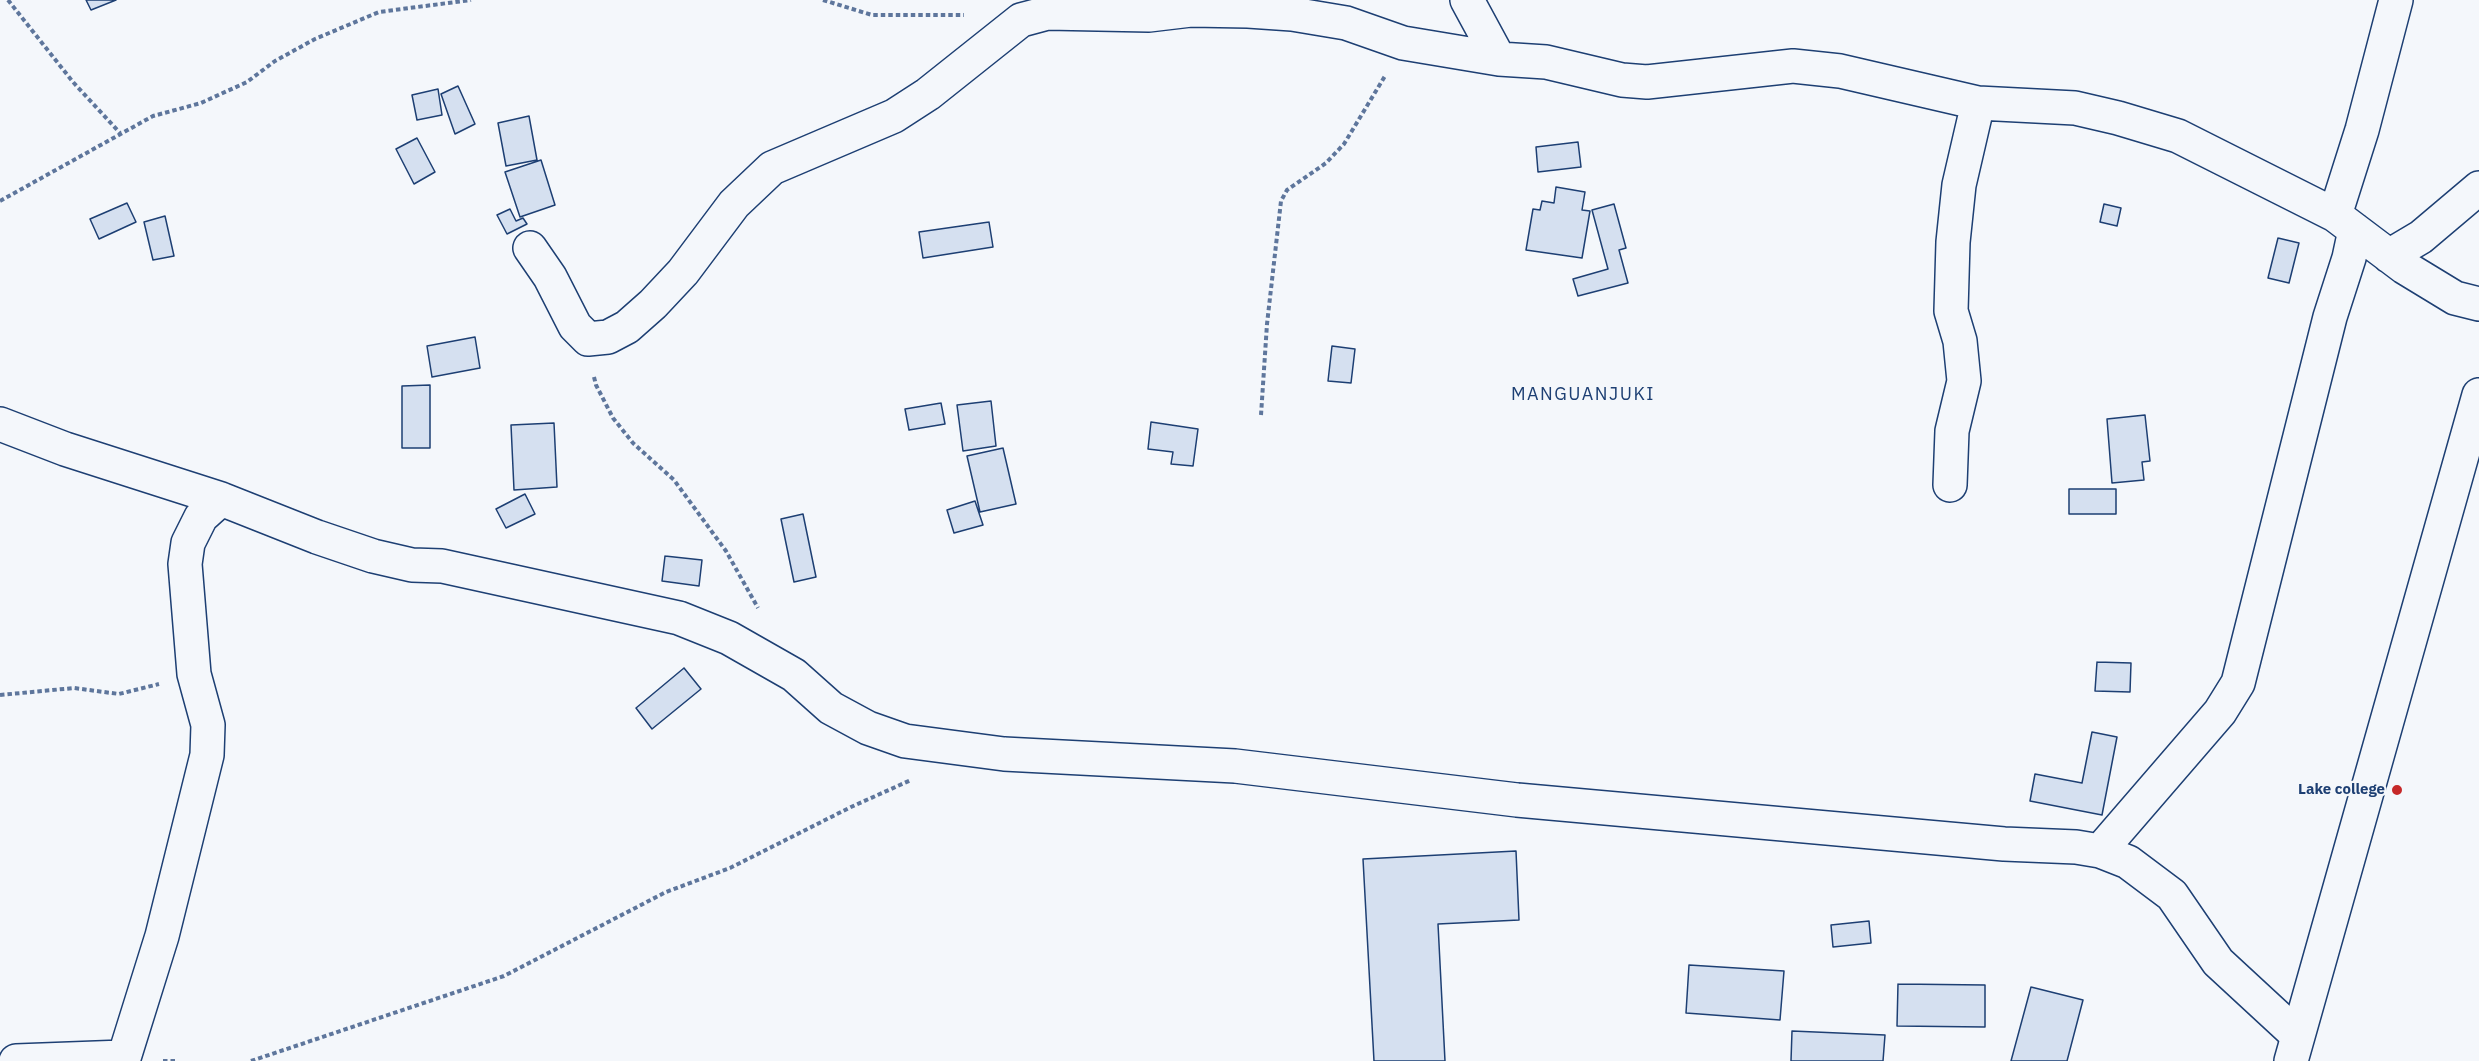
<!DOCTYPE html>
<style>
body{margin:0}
canvas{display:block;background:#f4f7fb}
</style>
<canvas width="2479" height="1061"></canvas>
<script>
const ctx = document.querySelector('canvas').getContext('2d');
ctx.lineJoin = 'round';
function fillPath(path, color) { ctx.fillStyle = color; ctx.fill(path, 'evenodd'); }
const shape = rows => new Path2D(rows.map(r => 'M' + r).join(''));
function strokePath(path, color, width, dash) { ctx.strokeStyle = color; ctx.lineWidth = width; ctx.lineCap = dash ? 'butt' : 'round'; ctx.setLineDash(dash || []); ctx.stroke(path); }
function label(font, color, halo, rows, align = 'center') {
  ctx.font = font + ' "IBM Plex Sans",sans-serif'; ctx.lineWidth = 4.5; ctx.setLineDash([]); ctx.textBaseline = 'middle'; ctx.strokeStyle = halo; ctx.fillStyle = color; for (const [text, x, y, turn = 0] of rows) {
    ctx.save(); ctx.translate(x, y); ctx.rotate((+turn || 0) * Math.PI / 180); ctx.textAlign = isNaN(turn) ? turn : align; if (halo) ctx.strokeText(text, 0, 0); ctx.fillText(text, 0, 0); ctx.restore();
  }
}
const building = shape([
 [86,0,116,0,91,10,86,0],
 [458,86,475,124,455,134,441,94,458,86],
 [438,89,442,115,417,120,412,95,438,89],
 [529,116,537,160,506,166,498,123,529,116],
 [417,138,435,172,414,184,396,149,417,138],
 [1578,142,1581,167,1538,172,1536,147,1578,142],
 [541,160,555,205,520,217,505,172,541,160],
 [1556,187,1585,192,1582,210,1590,211,1582,258,1526,250,1533,209,1540,210,1542,201,1554,203,1556,187],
 [127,203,136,222,99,239,90,219,127,203],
 [1614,204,1626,248,1619,250,1628,283,1578,296,1573,279,1608,269,1592,210,1614,204],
 [2104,204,2121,208,2117,226,2100,222,2104,204],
 [510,209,516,221,523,218,527,224,507,234,497,215,510,209],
 [165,216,174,256,153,260,144,222,165,216],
 [989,222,993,247,923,258,919,232,989,222],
 [2278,238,2299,243,2289,283,2268,278,2278,238],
 [475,337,480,368,432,377,427,346,475,337],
 [1332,346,1355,349,1351,383,1328,381,1332,346],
 [430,385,430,448,402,448,402,386,430,385],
 [991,401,996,446,963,451,957,405,991,401],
 [941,403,945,424,909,430,905,409,941,403],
 [2145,415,2150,461,2142,462,2144,480,2112,483,2107,419,2145,415],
 [1151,422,1198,429,1193,466,1171,464,1173,452,1148,449,1151,422],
 [554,423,557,487,514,490,511,425,554,423],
 [1003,448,1016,504,980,512,967,456,1003,448],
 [2069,489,2116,489,2116,514,2069,514,2069,489],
 [525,494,535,514,506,528,496,509,525,494],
 [975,501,983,525,954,533,947,510,975,501],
 [803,514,816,577,794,582,781,519,803,514],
 [665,556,702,560,699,586,662,581,665,556],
 [2097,662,2131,663,2130,692,2095,691,2097,662],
 [684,668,701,689,652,729,636,708,684,668],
 [2092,732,2117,737,2102,815,2030,801,2035,774,2082,783,2092,732],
 [1516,851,1519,920,1438,924,1445,1061,1374,1061,1363,859,1516,851],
 [1869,921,1871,943,1833,947,1831,925,1869,921],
 [1689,965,1784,971,1780,1020,1686,1013,1689,965],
 [1898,984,1985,985,1985,1027,1897,1026,1898,984],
 [2031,987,2083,1000,2067,1061,2011,1061,2031,987],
 [1792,1031,1885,1035,1883,1061,1791,1061,1792,1031]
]);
fillPath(building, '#d5e0f0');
strokePath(building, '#1d3f73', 1.5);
const street = shape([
 [1467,0,1499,59],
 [2335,215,2362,130,2396,0],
 [530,248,550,277,575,326,588,339,608,337,627,327,653,304,683,272,734,204,772,168,894,116,928,94,1021,20,1047,13,1149,15,1191,10,1248,11,1292,14,1346,23,1403,43,1499,59,1546,62,1622,80,1647,82,1793,66,1840,71,1978,103,2075,108,2118,118,2178,136,2335,215,2404,267,2455,298,2479,304],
 [2389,256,2421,237,2479,188],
 [0,424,65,449,221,499,317,537,373,556,412,565,442,566,679,618,729,638,794,675,831,708,868,728,905,741,1004,754,1235,766,1517,800,2004,844,2076,847,2100,851,2128,862,2172,895,2218,962,2297,1035],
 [1950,485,1952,431,1964,381,1960,341,1951,311,1953,242,1959,185,1978,103],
 [2100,851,2220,712,2238,683,2330,317,2349,258,2355,230],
 [16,1061,123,1057],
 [123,1061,162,936,207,755,208,725,194,674,185,564,188,543,201,517,221,499]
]);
const primary = shape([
 [2291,1061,2479,395]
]);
strokePath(street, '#1d3f73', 36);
strokePath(primary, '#1d3f73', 36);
strokePath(shape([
 [8,0,73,82,120,133],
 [823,0,872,15,964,15],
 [0,201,153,116,201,103,247,82,275,61,315,39,379,12,471,0],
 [594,377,596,385,613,418,633,443,674,480,726,551,758,608],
 [1261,415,1267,324,1281,201,1287,190,1326,163,1344,144,1385,76],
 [0,695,74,688,119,694,159,684],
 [163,1061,176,1061],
 [251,1061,504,976,666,892,730,868,851,807,911,780]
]), '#5e769c', 4, [4.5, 3]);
strokePath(street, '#f4f7fb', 33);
strokePath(primary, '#f4f7fb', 33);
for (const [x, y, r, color] of [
 [2397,790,6,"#c62828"]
]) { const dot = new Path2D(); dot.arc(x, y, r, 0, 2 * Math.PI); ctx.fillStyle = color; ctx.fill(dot); strokePath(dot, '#f4f7fb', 2); }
label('bold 15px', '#1d3f73', '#f4f7fb', [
 ["Lake college",2385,790]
], 'right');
ctx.letterSpacing = '1.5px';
label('18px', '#1d3f73', '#f4f7fb', [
 ["MANGUANJUKI",1583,395]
]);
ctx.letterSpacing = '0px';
</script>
